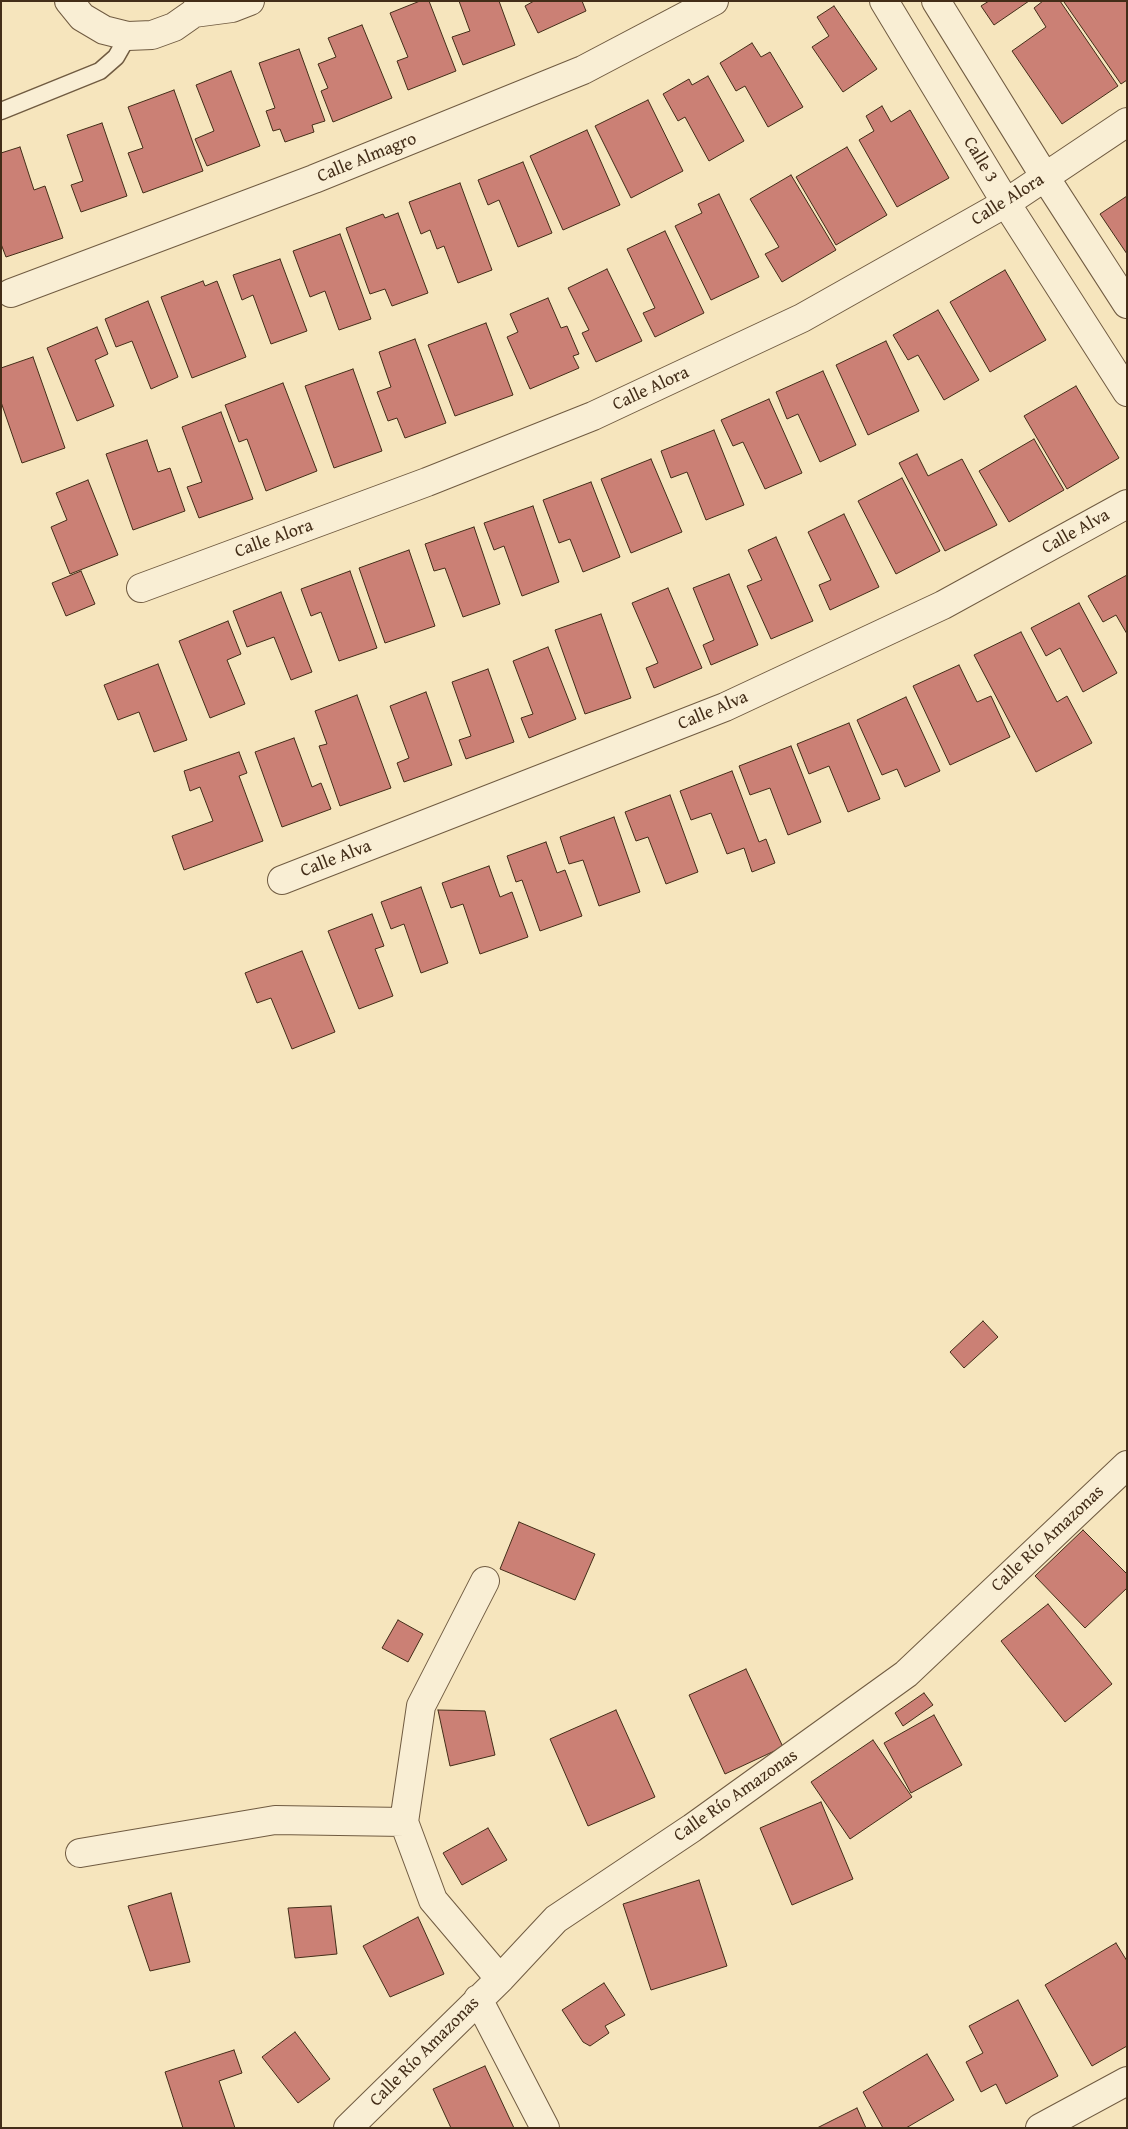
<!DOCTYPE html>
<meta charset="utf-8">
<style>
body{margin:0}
#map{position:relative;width:1128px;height:2129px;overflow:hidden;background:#f6e5bd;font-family:"Gentium Book Plus",serif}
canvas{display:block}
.frame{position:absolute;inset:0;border:2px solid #432d18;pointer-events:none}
</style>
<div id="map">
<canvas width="1128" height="2129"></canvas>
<div class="frame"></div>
</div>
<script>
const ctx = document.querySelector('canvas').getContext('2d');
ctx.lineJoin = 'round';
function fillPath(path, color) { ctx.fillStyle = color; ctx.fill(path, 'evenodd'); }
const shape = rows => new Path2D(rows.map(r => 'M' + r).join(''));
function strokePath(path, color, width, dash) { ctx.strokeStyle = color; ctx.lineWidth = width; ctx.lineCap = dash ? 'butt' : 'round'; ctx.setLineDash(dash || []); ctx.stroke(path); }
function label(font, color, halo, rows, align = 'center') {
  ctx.font = font + ' "Gentium Book Plus",serif'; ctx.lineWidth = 5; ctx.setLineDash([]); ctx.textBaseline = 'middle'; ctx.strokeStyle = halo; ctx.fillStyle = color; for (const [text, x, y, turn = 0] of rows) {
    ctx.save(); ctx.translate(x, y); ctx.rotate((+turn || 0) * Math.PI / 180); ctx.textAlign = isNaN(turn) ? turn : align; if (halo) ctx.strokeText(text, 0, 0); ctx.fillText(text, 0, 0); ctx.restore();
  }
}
const building = shape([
 [420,1,429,1,456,71,408,90,397,61,408,57,390,13,420,1],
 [459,1,499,1,515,45,463,65,452,37,470,31,459,1],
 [534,1,582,1,586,11,538,33,525,6,534,1],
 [989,1,1029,1,994,25,981,6,989,1],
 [1043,1,1060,1,1118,86,1062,124,1012,51,1046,27,1034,8,1043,1],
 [1065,1,1127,1,1127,80,1121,84,1064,2,1065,1],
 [834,6,877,69,843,92,812,47,829,36,817,17,834,6],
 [362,25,392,98,333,122,321,91,328,88,318,64,336,57,328,38,362,25],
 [752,43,761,57,770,52,803,107,768,127,745,86,736,91,720,63,752,43],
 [299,49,325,121,312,125,314,132,285,142,280,129,273,131,266,111,275,108,259,63,299,49],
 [231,71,260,146,207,166,195,139,214,131,196,85,231,71],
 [708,76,744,141,709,161,685,117,678,121,663,94,689,79,692,85,708,76],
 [174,90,203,171,143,193,128,153,143,148,128,107,174,90],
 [648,100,683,171,631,198,595,126,648,100],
 [882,106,891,122,910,110,949,178,897,207,859,140,874,131,866,116,882,106],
 [102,123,127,196,81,212,71,185,83,181,67,135,102,123],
 [587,130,620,205,563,230,530,156,587,130],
 [20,147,34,190,45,186,63,238,6,257,1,244,1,153,20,147],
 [847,147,887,215,836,245,796,177,847,147],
 [523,162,552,233,518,247,499,200,488,205,478,180,523,162],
 [791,175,836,250,782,282,765,254,779,247,750,199,791,175],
 [460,183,492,270,458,283,444,246,437,249,430,230,421,234,409,202,460,183],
 [719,194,759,277,711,300,675,226,702,213,698,204,719,194],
 [1127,196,1127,254,1100,214,1127,196],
 [398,213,428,293,392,306,385,289,370,294,346,228,383,214,385,218,398,213],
 [665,231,704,313,655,337,643,313,655,308,627,249,665,231],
 [340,234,371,319,339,330,325,291,310,297,293,251,340,234],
 [280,259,307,331,271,344,253,295,242,300,233,275,280,259],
 [607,269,642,341,596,362,582,333,589,330,568,288,607,269],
 [1005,270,1046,340,990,372,950,302,1005,270],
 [203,281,205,286,217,281,246,357,192,378,161,297,203,281],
 [548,298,561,328,567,326,579,354,573,356,579,368,530,389,507,337,518,332,510,314,548,298],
 [148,301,178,377,151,389,132,341,116,347,105,319,148,301],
 [938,310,979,380,944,400,918,355,908,360,893,335,938,310],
 [486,323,513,395,455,416,428,345,486,323],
 [97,327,108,354,95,360,114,406,77,421,47,348,97,327],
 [415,339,446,423,405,438,397,418,388,421,377,392,391,387,379,352,415,339],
 [886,341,919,411,868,435,836,365,886,341],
 [33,357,65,448,22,463,1,402,1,368,33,357],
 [353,369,382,451,334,468,305,386,353,369],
 [823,371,856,445,820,462,798,414,787,419,776,392,823,371],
 [283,383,317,471,266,491,247,439,239,442,225,405,283,383],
 [1076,386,1119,458,1067,489,1024,416,1076,386],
 [769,399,802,473,765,489,743,442,733,446,721,420,769,399],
 [221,412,253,499,199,518,187,487,202,482,182,427,221,412],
 [714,430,744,505,706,520,687,472,671,478,661,451,714,430],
 [1034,439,1064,490,1009,522,979,471,1034,439],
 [147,440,158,472,170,468,185,511,133,530,106,454,147,440],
 [917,454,928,476,962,459,997,525,945,551,899,463,917,454],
 [651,459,682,532,631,553,601,479,651,459],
 [902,478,940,551,896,574,858,501,902,478],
 [88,480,118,555,70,574,51,527,67,520,56,493,88,480],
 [591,482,620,557,583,572,570,539,559,543,543,500,591,482],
 [533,506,559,582,522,596,504,546,494,550,484,523,533,506],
 [844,514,879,587,830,610,819,585,831,580,808,532,844,514],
 [474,527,500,604,463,617,445,568,434,571,425,544,474,527],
 [776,537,813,621,771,639,747,586,762,580,748,550,776,537],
 [409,550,435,626,385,643,359,568,409,550],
 [81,571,95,604,66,616,52,583,81,571],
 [350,571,377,648,339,661,321,612,311,616,301,589,350,571],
 [729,574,758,645,711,665,703,645,714,640,693,588,729,574],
 [1127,575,1127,634,1116,615,1103,622,1088,596,1127,575],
 [668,588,702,668,654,688,646,668,658,663,632,603,668,588],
 [281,592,312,672,291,680,274,637,247,647,233,611,281,592],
 [1079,603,1117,673,1083,692,1060,648,1046,656,1031,628,1079,603],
 [601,614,631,698,585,714,555,630,601,614],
 [228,621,241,654,227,660,245,704,210,718,179,641,228,621],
 [1021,632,1057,702,1067,696,1092,743,1036,772,974,655,1021,632],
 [548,647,576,719,529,738,521,718,533,714,513,661,548,647],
 [158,664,187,740,154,752,139,712,118,720,104,685,158,664],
 [959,665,977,702,991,696,1010,737,950,765,913,686,959,665],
 [488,669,514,742,466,759,459,740,471,736,452,682,488,669],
 [426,692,452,765,404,782,397,763,409,758,390,706,426,692],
 [357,695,391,788,340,806,319,746,327,744,315,711,357,695],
 [906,697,940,771,905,787,897,769,882,775,857,720,906,697],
 [849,723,880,799,848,812,829,766,809,774,797,744,849,723],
 [294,738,312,787,321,783,331,809,282,827,255,752,294,738],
 [791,746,821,822,788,835,770,788,750,795,739,766,791,746],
 [239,752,247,773,239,776,263,841,184,870,172,836,213,821,200,787,190,791,184,771,239,752],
 [732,771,759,842,766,839,775,863,752,872,744,848,727,854,711,813,691,820,680,791,732,771],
 [670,795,698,872,666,884,648,837,636,841,625,812,670,795],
 [614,817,640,892,599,906,583,860,569,864,560,837,614,817],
 [546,842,557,873,565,870,582,916,540,931,522,880,516,882,507,856,546,842],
 [489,866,500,897,512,892,528,937,480,954,463,904,451,908,442,883,489,866],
 [421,887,448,963,421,973,404,924,391,929,381,902,421,887],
 [372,914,384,946,375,949,393,996,359,1009,328,931,372,914],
 [302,951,335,1032,292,1049,271,998,257,1003,245,973,302,951],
 [983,1321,998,1337,964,1368,950,1352,983,1321],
 [519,1522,595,1554,575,1600,500,1569,519,1522],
 [1083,1530,1127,1574,1127,1588,1085,1628,1035,1576,1083,1530],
 [1048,1604,1112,1684,1065,1722,1001,1641,1048,1604],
 [398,1620,423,1634,408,1662,382,1648,398,1620],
 [746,1669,783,1747,725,1774,689,1695,746,1669],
 [924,1693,933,1705,903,1726,895,1713,924,1693],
 [438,1710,485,1711,495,1755,450,1766,438,1710],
 [616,1710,655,1797,588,1826,550,1739,616,1710],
 [934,1715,962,1765,911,1793,884,1743,934,1715],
 [873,1740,912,1797,850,1839,811,1782,873,1740],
 [821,1802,853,1879,792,1905,760,1828,821,1802],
 [488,1828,507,1860,462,1885,443,1853,488,1828],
 [699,1880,727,1966,651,1990,623,1904,699,1880],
 [171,1893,190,1962,150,1971,128,1906,171,1893],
 [331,1906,337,1954,295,1958,288,1908,331,1906],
 [418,1917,444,1974,390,1997,363,1946,418,1917],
 [1116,1943,1127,1961,1127,2046,1092,2066,1045,1985,1116,1943],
 [604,1983,625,2015,605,2026,609,2033,590,2046,583,2042,562,2010,604,1983],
 [1018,2000,1058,2076,1006,2104,996,2084,981,2092,966,2062,983,2053,969,2026,1018,2000],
 [295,2032,330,2079,298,2103,262,2057,295,2032],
 [234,2050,242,2073,219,2081,235,2128,183,2128,165,2072,234,2050],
 [927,2054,954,2100,906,2128,883,2128,863,2092,927,2054],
 [485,2066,514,2128,451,2128,433,2089,485,2066],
 [857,2108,866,2128,817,2128,857,2108]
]);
fillPath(building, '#cb8075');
strokePath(building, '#432d18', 1);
const lane = shape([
 [1,111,100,71,116,57,128,36]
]);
const street = shape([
 [69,1,82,17,104,30,128,36,152,35,174,27,194,13,202,1],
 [884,1,1006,203,1127,392],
 [936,1,1045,177,1127,304],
 [194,13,232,8,250,1],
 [11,293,314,179,583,70,714,1],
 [141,588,427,482,593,416,802,318,1006,203,1127,122],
 [282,880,725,707,943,605,1127,504],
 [485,1581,421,1706,404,1822,433,1900,500,1979],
 [80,1853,275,1820,404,1822],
 [478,1999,545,2128],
 [348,2128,500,1979,556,1919,692,1828,906,1674,1127,1465],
 [1040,2128,1127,2081]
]);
strokePath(lane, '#705b41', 19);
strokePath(street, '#705b41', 30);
strokePath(lane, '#f9eed4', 16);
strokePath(street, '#f9eed4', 28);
label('18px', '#432d18', '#f9eed4', [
 ["Calle Almagro",367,158,-22],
 ["Calle 3",980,160,59],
 ["Calle Alora",1008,200,-32],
 ["Calle Alora",651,389,-25],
 ["Calle Alva",1076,532,-29],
 ["Calle Alora",274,539,-20],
 ["Calle Alva",713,711,-23],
 ["Calle Alva",336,859,-21],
 ["Calle Río Amazonas",1048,1539,-43],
 ["Calle Río Amazonas",736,1796,-35],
 ["Calle Río Amazonas",425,2052,-45]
]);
</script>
